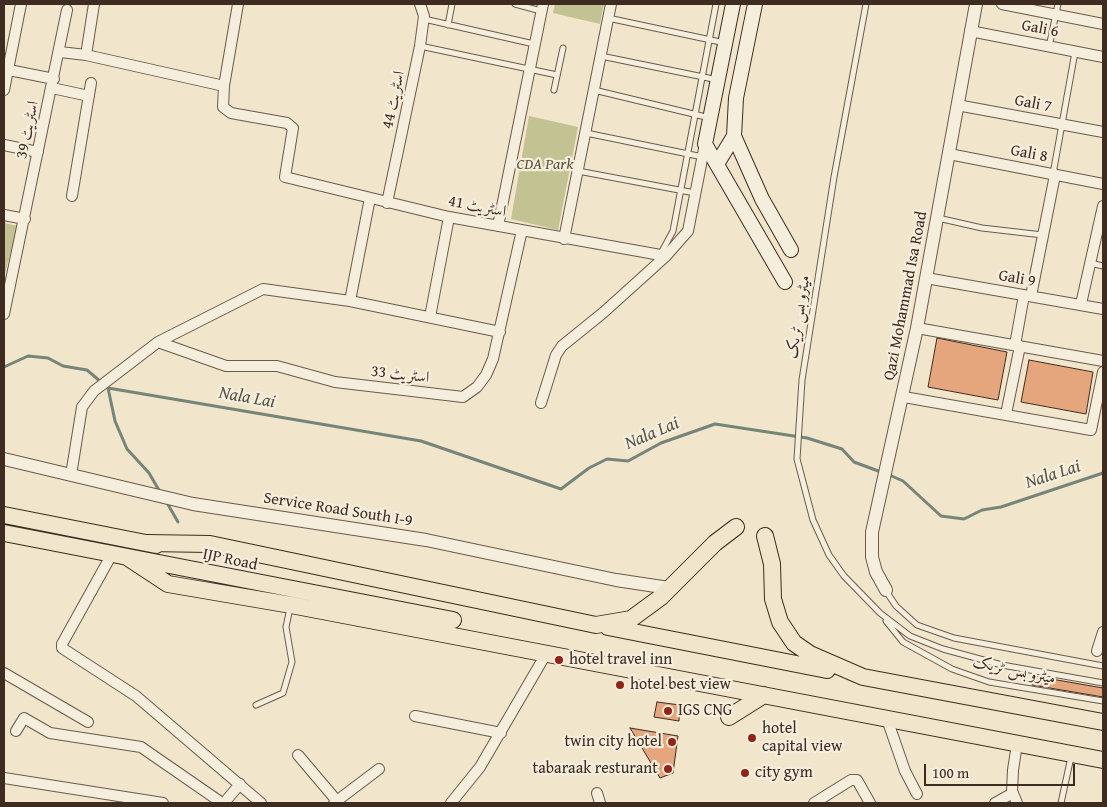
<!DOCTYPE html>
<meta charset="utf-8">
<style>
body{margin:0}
#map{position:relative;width:1107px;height:807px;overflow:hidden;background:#f1e5cb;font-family:"Gentium Book Plus",serif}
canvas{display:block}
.frame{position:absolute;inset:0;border:5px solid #3e2c21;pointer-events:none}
.scale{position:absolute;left:924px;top:764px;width:151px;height:22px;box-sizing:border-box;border:2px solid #3e2c21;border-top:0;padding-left:6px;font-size:15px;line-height:18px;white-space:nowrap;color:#3e2c21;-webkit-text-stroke:4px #f6eedd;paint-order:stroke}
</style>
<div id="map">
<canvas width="1107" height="807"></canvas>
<div class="frame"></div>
<div class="scale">100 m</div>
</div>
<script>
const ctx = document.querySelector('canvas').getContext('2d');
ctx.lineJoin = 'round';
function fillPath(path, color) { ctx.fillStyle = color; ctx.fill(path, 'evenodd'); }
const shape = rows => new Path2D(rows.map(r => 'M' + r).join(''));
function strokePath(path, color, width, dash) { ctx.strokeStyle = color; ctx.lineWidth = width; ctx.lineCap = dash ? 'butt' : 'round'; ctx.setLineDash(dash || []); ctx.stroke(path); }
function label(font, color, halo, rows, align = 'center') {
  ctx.font = font + ' "Gentium Book Plus",Amiri,serif'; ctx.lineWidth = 4.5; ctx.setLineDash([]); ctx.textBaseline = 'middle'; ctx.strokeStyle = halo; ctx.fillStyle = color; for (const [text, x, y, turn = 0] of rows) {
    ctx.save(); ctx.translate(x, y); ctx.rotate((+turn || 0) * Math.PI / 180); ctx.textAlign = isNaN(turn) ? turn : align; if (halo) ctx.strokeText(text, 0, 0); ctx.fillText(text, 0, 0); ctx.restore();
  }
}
fillPath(shape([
 [555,4,604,4,600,24,553,13],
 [529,116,578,127,558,230,511,219],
 [4,223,18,226,4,277]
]), '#c2c292');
strokePath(shape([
 [4,367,28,356,48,358,63,366,87,370,101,382],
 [105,386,108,388,421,441,561,489,589,468,607,459,628,461,661,443,715,424,807,438,842,449,854,462,881,472],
 [108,388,115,421,127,449,149,473,160,492],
 [887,474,903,481,941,516,964,519,982,510,1001,507,1103,473],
 [166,501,178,522]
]), '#768479', 3);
const building = shape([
 [937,338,1007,352,998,400,928,387,937,338],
 [1029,360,1093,372,1086,414,1021,402,1029,360],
 [1034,676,1103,688,1103,697,1032,685,1034,676],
 [657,702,680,705,679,721,654,717,657,702],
 [630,728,678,736,673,773,660,778,630,728]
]);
fillPath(building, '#e5a67e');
strokePath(building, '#3e2c21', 1);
const service = shape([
 [515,4,541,11],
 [866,4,834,177,802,380,797,459,813,520,829,555,844,576,880,613,910,636,943,649,1002,665,1103,683],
 [608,18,725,43],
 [424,19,534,44],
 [448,25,452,4],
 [420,46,557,75],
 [1049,47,1058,4],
 [601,56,718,80],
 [554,90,563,48],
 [594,90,710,118],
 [586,133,703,157],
 [578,171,695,193],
 [1053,174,1075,52],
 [938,218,982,228,1043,235],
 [660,255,673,231,716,4],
 [1090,263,1103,266],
 [886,591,896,606,917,625,954,638,1103,666],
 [886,621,903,642,952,669,989,682,1103,701],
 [256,705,283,693,292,662,286,627,290,608],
 [1061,803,1071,757]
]);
const minor = shape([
 [238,4,224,86,223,107,231,113,287,123,293,128,285,177,449,217,666,256],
 [1002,4,1103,24],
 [970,31,1103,57],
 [60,52,86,55,224,86],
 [86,55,94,4],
 [4,69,54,79],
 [52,88,89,96],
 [4,90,21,4],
 [957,105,1103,132],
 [4,145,38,152],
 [949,154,1103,184],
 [72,196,91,83],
 [387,203,420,46,424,16,420,4],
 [4,215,25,219],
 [498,226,543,4],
 [564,239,611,4],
 [926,278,1103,309],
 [1031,296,1055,175],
 [350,301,370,198],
 [1081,304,1103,206],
 [4,314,67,10],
 [430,317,449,217],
 [917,328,1103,361],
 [158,342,226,366,277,366,335,382,463,397,477,387,486,375,493,359,522,230],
 [1015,345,1024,295],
 [904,397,1091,430,1103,372],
 [541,403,556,355,562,346,604,312,666,256,688,231,705,144],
 [1006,414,1020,346],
 [71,475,82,407,94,391,158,342,263,289,350,301,500,332],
 [112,554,62,644,62,648,136,696,261,803],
 [1097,651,1103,632],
 [4,673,88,722],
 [415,716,501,733],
 [887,719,905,771,917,794],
 [16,731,24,718,50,733,141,747,222,803],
 [298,755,337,801],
 [4,778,163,803],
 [597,793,600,803],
 [224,803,240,784],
 [334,803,379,769],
 [451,803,480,767,546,654],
 [814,803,851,780,857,780,870,803],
 [995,803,1013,793],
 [1017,803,1012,791,1013,770,1017,744]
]);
const tertiary = shape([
 [4,459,193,504,426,540,616,580,669,588],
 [886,590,876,572,872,557,872,532,917,328,976,4]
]);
const secondary = shape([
 [733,4,705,144,785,282],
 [755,4,736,98,734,136,762,199,791,250],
 [717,164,734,136]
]);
const trunk = shape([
 [4,515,156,545],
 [4,533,453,620],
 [765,536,772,564,773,599,780,622,794,643,810,654,863,677,1103,722],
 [147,543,210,544,596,625,631,619,661,597,715,543,736,527],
 [127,557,168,584,291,605,1103,760],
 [608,627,827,670],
 [729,717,764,695]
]);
strokePath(service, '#6b5a4c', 7);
strokePath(minor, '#6b5a4c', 12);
strokePath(tertiary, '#6b5a4c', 14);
strokePath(secondary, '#3e2c21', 16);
strokePath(trunk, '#3e2c21', 18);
strokePath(service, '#f6eedd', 5);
strokePath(minor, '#f6eedd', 10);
strokePath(tertiary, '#f6eedd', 12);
strokePath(secondary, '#f6eedd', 14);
strokePath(trunk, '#f1e5cb', 16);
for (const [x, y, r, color] of [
 [559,660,5,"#8f2418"],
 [620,685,5,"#8f2418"],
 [668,711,5,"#8f2418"],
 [752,738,5,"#8f2418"],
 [672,742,5,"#8f2418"],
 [668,769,5,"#8f2418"],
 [745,773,5,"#8f2418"]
]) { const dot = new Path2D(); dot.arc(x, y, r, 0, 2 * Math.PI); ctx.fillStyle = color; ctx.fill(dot); strokePath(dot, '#f6eedd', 2); }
label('16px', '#3e2c21', '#f6eedd', [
 ["Gali 6",1040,29,11],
 ["اسٹریٹ 44",394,100,-78],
 ["Gali 7",1033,104,11],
 ["اسٹریٹ 39",28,130,-78],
 ["Gali 8",1029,154,11],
 ["اسٹریٹ 41",477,207,11],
 ["Gali 9",1017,279,10],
 ["Qazi Mohammad Isa Road",906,296,-79],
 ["میٹرو بس ٹریک",799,317,-81],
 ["اسٹریٹ 33",400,375,7],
 ["Service Road South I-9",338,510,9],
 ["IJP Road",230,560,12],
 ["میٹرو بس ٹریک",1014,671,12]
]);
label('italic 16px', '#5f523d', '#f6eedd', [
 ["CDA Park",545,165]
]);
label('16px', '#3e2c21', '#f6eedd', [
 ["hotel travel inn",569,660],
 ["hotel best view",630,685],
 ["IGS CNG",678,711],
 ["hotel",762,729],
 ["capital view",762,747],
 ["twin city hotel",662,742,"right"],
 ["tabaraak resturant",658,769,"right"],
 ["city gym",755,773]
], 'left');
label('italic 18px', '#555146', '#f6eedd', [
 ["Nala Lai",247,398,10],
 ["Nala Lai",652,434,-23],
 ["Nala Lai",1053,475,-18]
]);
</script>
